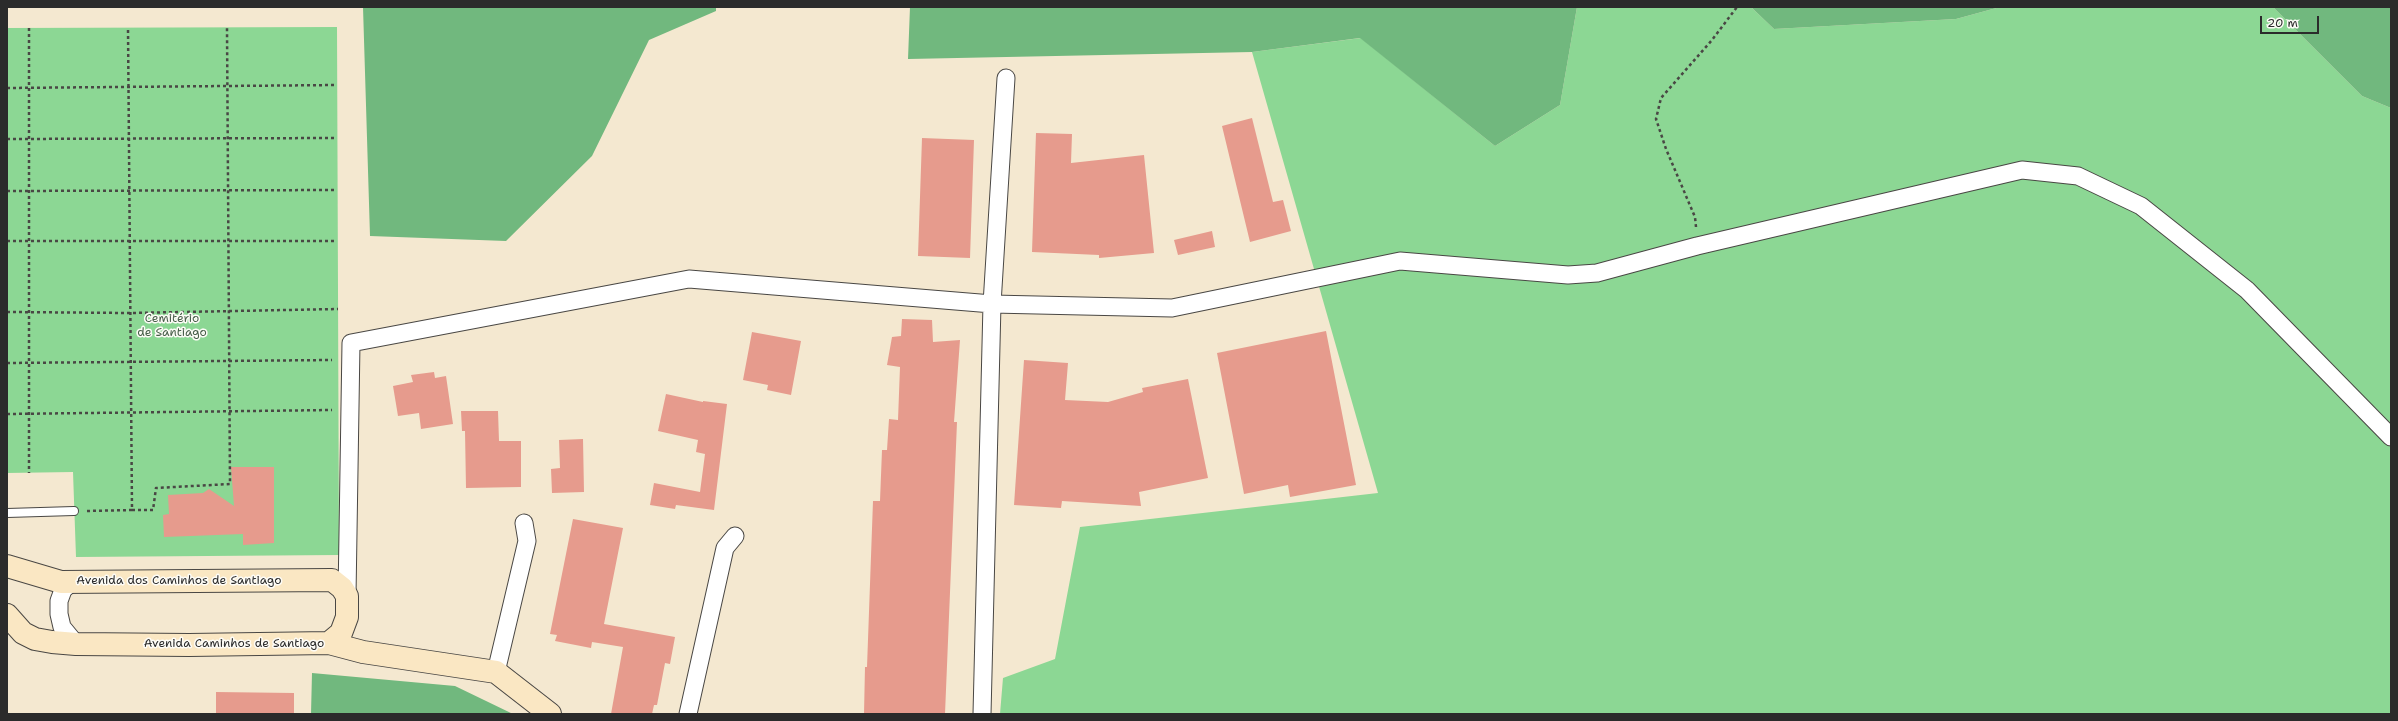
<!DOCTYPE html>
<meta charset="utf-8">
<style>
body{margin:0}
#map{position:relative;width:2398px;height:721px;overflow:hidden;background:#f4e8d0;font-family:"Shantell Sans",sans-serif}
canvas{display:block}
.frame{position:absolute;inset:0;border:8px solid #2b2b2b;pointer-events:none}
.scale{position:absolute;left:2260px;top:16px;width:59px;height:18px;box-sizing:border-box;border:2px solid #2b2b2b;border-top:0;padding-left:5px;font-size:12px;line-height:14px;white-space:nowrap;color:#2b2b2b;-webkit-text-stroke:3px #fdfcf7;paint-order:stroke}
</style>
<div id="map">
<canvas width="2398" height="721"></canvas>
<div class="frame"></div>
<div class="scale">20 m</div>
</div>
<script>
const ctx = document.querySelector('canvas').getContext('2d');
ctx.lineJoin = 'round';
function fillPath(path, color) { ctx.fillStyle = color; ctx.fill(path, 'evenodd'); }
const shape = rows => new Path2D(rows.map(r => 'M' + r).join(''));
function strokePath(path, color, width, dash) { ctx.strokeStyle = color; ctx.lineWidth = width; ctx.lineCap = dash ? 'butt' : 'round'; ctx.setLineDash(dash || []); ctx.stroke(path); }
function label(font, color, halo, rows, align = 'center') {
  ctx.font = font + ' "Shantell Sans",sans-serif'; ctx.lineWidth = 3; ctx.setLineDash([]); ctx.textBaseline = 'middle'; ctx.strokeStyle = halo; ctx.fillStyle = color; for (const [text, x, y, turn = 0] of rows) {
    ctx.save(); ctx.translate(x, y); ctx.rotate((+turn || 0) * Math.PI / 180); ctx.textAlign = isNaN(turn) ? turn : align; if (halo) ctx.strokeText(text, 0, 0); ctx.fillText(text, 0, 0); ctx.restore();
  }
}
fillPath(shape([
 [1577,7,1751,7,1774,29,1956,19,2000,7,2273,7,2362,96,2391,108,2391,714,1000,714,1003,678,1055,659,1080,527,1378,493,1252,52,1361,38,1495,146,1560,105],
 [337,27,339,555,76,557,73,472,7,473,7,28]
]), '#8cd794');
fillPath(shape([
 [363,7,716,7,716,11,649,40,592,156,506,241,370,236],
 [910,7,1577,7,1560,105,1495,146,1360,38,1252,52,908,59],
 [1751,7,2000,7,1956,19,1774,29],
 [2273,7,2391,7,2391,108,2362,96],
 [312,673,455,686,513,714,311,714]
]), '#71b87e');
fillPath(shape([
 [1252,118,1273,202,1283,200,1291,231,1250,242,1222,126],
 [1036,133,1072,134,1071,163,1144,155,1154,253,1099,258,1099,255,1032,252],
 [922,138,974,140,970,258,918,256],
 [1212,231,1215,247,1178,255,1174,240],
 [902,319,932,320,933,342,960,340,954,422,957,422,945,714,864,714,865,667,867,667,873,501,880,501,882,450,887,450,889,419,898,420,900,367,887,365,892,337,901,336],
 [1326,331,1356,485,1290,497,1288,485,1244,494,1217,353],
 [752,332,801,341,791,395,767,390,768,385,743,380],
 [1024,360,1068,363,1065,400,1108,402,1143,392,1142,388,1188,379,1208,478,1139,492,1141,506,1062,501,1061,508,1014,505],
 [434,372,435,378,446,376,453,424,421,429,419,413,398,416,393,386,413,382,411,375],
 [666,394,703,402,703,401,727,404,714,510,676,505,675,509,650,505,654,483,700,492,705,454,696,452,698,440,658,431],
 [461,411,498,411,499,441,521,441,521,487,466,488,465,431,462,431],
 [583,439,584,492,552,493,551,469,560,468,559,440],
 [231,467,274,467,274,543,243,545,243,534,164,537,163,515,169,514,168,495,203,493,209,489,234,506],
 [573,519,623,528,604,624,675,637,670,664,665,663,657,705,654,705,652,714,611,714,623,647,592,642,591,648,555,641,557,635,550,634],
 [216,692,294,693,294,714,216,714]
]), '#e69b8d');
const lane = shape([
 [7,513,74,511]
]);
const street = shape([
 [72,582,63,590,59,601,59,614,62,627,76,644],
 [347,596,351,343,689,279,992,304,1172,308,1400,261,1568,275,1597,273,1697,246,2022,170,2078,176,2141,206,2247,290,2391,437],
 [496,672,527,541,524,523],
 [688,714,725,548,735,536],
 [982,714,992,304,1006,78]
]);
const secondary = shape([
 [7,566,61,582,332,580,342,588,347,596,347,617,341,633,329,643],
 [7,615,23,633,35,639,52,642,76,644,189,645,329,643,363,652,496,672,550,714]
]);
strokePath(lane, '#494744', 10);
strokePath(street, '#494744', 19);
strokePath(secondary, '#494744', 24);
strokePath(shape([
 [29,28,29,473],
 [7,88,337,85],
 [7,139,337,138],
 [7,191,337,190],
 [1696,227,1695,217,1666,149,1656,119,1661,98,1712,40,1737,7],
 [7,241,337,241],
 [7,312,130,313,338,309],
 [7,363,332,360],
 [7,414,332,410],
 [132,510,153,510,156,488,230,484,227,28],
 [87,511,132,510,128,28]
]), '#494744', 2.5, [3, 3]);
strokePath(lane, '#fff', 8);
strokePath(street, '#fff', 17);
strokePath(secondary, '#fae7c3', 22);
label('12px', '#485f4a', '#fdfcf7', [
 ["Cemitério",172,319],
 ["de Santiago",172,333]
]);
label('12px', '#2b2b2b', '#fdfcf7', [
 ["Avenida dos Caminhos de Santiago",179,581],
 ["Avenida Caminhos de Santiago",234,644]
]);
</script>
